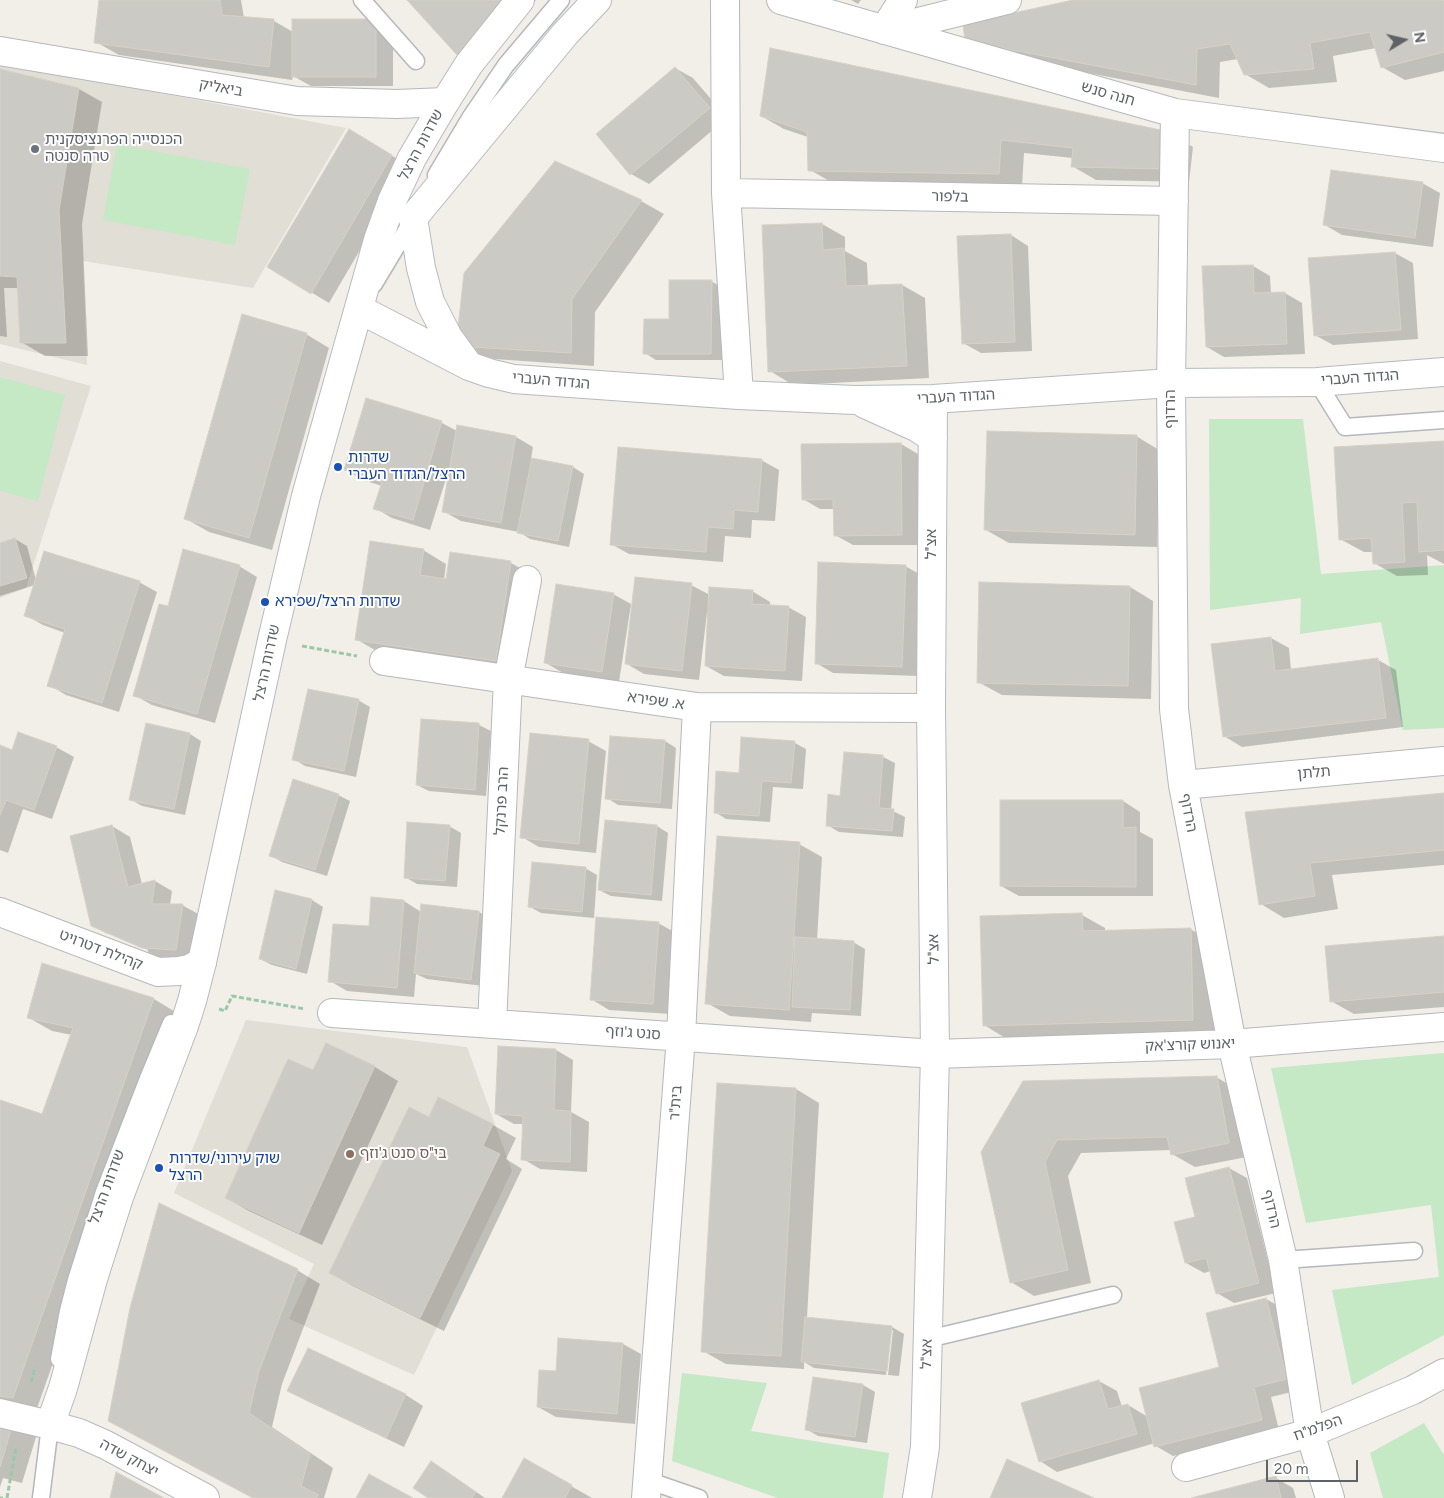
<!DOCTYPE html>
<meta charset="utf-8">
<style>
body{margin:0}
#map{position:relative;width:1444px;height:1498px;overflow:hidden;background:#f1efe8;font-family:Figtree,sans-serif}
canvas{display:block}
.north{position:absolute;left:1379px;top:15px;width:50px;height:50px;-webkit-text-stroke:4px #fff;paint-order:stroke;rotate:81deg;font-size:14px;font-weight:700;line-height:20px;text-align:center;color:#5f6368}
.north::after{content:'';display:block;margin:auto;width:18px;height:22px;background:#5f6368;clip-path:polygon(50% 0,100% 100%,50% 72%,0 100%)}
.scale{position:absolute;left:1266px;top:1460px;width:92px;height:22px;box-sizing:border-box;border:2px solid #5f6368;border-top:0;padding-left:6px;font-size:15px;line-height:18px;white-space:nowrap;color:#5f6368;-webkit-text-stroke:4px #fff;paint-order:stroke}
</style>
<div id="map">
<canvas width="1444" height="1498"></canvas>
<div class="north">N</div>
<div class="scale">20 m</div>
</div>
<script>
const ctx = document.querySelector('canvas').getContext('2d');
ctx.lineJoin = 'round';
function fillPath(path, color) { ctx.fillStyle = color; ctx.fill(path, 'evenodd'); }
const shape = rows => new Path2D(rows.map(r => 'M' + r).join(''));
function strokePath(path, color, width, dash) { ctx.strokeStyle = color; ctx.lineWidth = width; ctx.lineCap = dash ? 'butt' : 'round'; ctx.setLineDash(dash || []); ctx.stroke(path); }
function label(font, color, halo, rows, align = 'center') {
  ctx.font = font + ' Figtree,"Noto Sans Hebrew",sans-serif'; ctx.lineWidth = 4; ctx.setLineDash([]); ctx.textBaseline = 'middle'; ctx.strokeStyle = halo; ctx.fillStyle = color; for (const [text, x, y, turn = 0] of rows) {
    ctx.save(); ctx.translate(x, y); ctx.rotate((+turn || 0) * Math.PI / 180); ctx.textAlign = isNaN(turn) ? turn : align; if (halo) ctx.strokeText(text, 0, 0); ctx.fillText(text, 0, 0); ctx.restore();
  }
}
fillPath(shape([
 [0,63,346,128,253,288,83,261,87,365,0,344],
 [0,361,91,386,26,588,0,598],
 [246,1020,467,1047,512,1171,414,1375,289,1319,314,1264,174,1193]
]), '#e1ded6');
fillPath(shape([
 [117,144,250,169,235,245,103,220],
 [0,377,65,395,38,501,0,491],
 [1209,419,1303,419,1321,574,1444,565,1444,728,1403,730,1381,622,1300,634,1301,598,1210,610],
 [1444,1053,1444,1335,1352,1385,1332,1290,1439,1277,1431,1205,1306,1223,1271,1068],
 [682,1373,767,1383,751,1431,889,1453,883,1498,778,1498,672,1461],
 [1424,1423,1444,1455,1444,1498,1383,1498,1370,1453]
]), '#c5e8c5');
fillPath(shape([
 [100,0,241,0,244,18,274,21,293,32,376,21,393,31,393,86,311,86,293,76,292,80,119,55,96,42],
 [408,0,536,0,481,67,458,54],
 [851,0,861,0,858,4],
 [1079,0,1444,0,1444,71,1405,80,1382,67,1376,48,1333,56,1337,82,1269,88,1245,74,1238,59,1220,62,1219,98,989,54,966,41],
 [675,68,693,78,727,118,649,184,631,174,597,134],
 [0,71,79,89,102,102,82,224,88,356,45,356,21,342,19,288,4,288,7,337,0,336],
 [761,116,1170,134,1193,147,1189,182,1096,180,1072,166,1073,158,1024,153,1022,186,833,183,810,170,808,137,784,129],
 [349,130,409,166,329,303,269,267],
 [1422,183,1440,193,1433,247,1342,235,1325,225],
 [641,201,664,214,595,312,594,366,480,358,457,345],
 [822,224,845,237,845,251,867,263,868,287,902,285,925,298,929,378,793,385,770,371],
 [1011,235,1028,246,1032,351,981,353,963,343],
 [1395,253,1413,263,1418,339,1333,345,1315,335],
 [1253,266,1270,276,1271,294,1285,293,1302,303,1305,354,1224,357,1207,347],
 [711,281,723,288,723,360,656,360,645,353,671,321],
 [306,334,329,348,272,550,209,532,186,519],
 [367,400,442,423,457,431,458,427,516,437,533,447,531,459,573,467,584,474,569,547,530,539,519,532,461,521,443,511,450,470,449,469,430,530,392,518,375,508,382,486,363,480,346,470],
 [1136,436,1159,450,1157,547,1009,543,986,530],
 [1444,442,1444,564,1427,555,1428,575,1397,576,1374,563,1373,552,1364,552,1340,539],
 [901,444,918,454,919,545,853,545,835,535,835,509,820,509,803,499],
 [761,460,779,470,775,521,752,520,751,538,725,536,723,562,629,554,611,544],
 [15,539,27,546,36,580,139,582,157,592,119,712,66,695,49,685,65,633,43,625,25,615,35,585,0,596,0,544],
 [423,550,446,564,444,580,511,563,534,576,519,674,380,653,356,639],
 [239,566,257,577,215,723,152,705,134,695],
 [905,566,923,576,919,676,833,673,816,663],
 [691,585,710,595,752,591,770,602,770,606,788,607,806,617,802,681,724,676,706,666,709,613,707,613,699,680,644,674,627,664],
 [1130,587,1153,601,1151,699,1002,695,978,682],
 [613,594,631,604,619,682,563,673,546,663],
 [1271,638,1289,648,1291,670,1378,660,1396,670,1403,727,1242,747,1224,736],
 [358,700,370,707,356,777,305,766,294,759],
 [422,721,479,725,491,731,486,796,429,791,417,785],
 [190,734,201,741,185,815,142,806,130,799],
 [588,741,606,751,596,853,539,847,522,837],
 [665,741,676,748,672,809,618,805,607,798],
 [795,743,806,749,803,789,773,787,770,822,726,819,715,812,740,774],
 [0,747,13,751,56,747,74,757,52,819,23,809,8,853,0,850],
 [845,754,883,757,895,763,891,810,905,817,903,837,839,832,827,825,841,797],
 [1444,794,1444,865,1332,875,1338,909,1284,918,1261,904,1246,814],
 [338,795,350,801,327,876,282,862,270,855],
 [1123,801,1140,812,1140,832,1153,839,1153,896,1019,896,1001,886],
 [112,826,130,837,142,884,155,881,172,891,170,905,182,905,200,915,193,960,161,958,148,952,148,950,108,932,108,934,92,925],
 [449,826,461,833,457,887,417,884,405,877],
 [657,826,668,833,662,901,611,896,599,890],
 [799,844,822,857,817,940,853,942,865,949,861,1016,812,1013,811,1022,730,1016,707,1003],
 [585,868,597,875,594,918,541,913,530,907],
 [276,891,312,900,323,907,307,974,272,965,260,959],
 [404,901,421,912,422,906,479,912,491,919,483,986,427,979,416,974,414,997,347,991,330,981,370,928],
 [1082,915,1105,928,1105,931,1190,929,1213,942,1216,1033,1007,1039,984,1025,981,917],
 [658,923,676,933,671,1014,609,1010,591,999],
 [1444,937,1444,1007,1354,1014,1331,1001],
 [43,965,154,999,177,1013,36,1411,0,1403,0,1101,43,1115,72,1035,52,1031,29,1018],
 [327,1045,375,1067,398,1081,322,1245,249,1211,226,1198,314,1072],
 [556,1050,573,1060,571,1112,589,1122,587,1172,540,1169,523,1159,524,1124,514,1124,496,1114],
 [1216,1077,1240,1091,1252,1156,1195,1167,1172,1154,1171,1150,1081,1153,1068,1176,1091,1283,1034,1296,1011,1282,983,1152],
 [796,1089,819,1103,807,1318,892,1327,904,1334,899,1376,888,1375,893,1330,891,1330,886,1375,814,1368,804,1362,804,1369,726,1364,703,1351],
 [430,1118,493,1125,516,1138,506,1159,522,1169,444,1331,353,1286,330,1273],
 [1229,1168,1247,1178,1276,1293,1234,1303,1217,1293,1211,1271,1204,1273,1186,1263,1196,1217,1186,1179],
 [297,1270,320,1284,282,1384,272,1427,333,1468,324,1498,253,1498,133,1434],
 [1266,1299,1284,1309,1304,1389,1271,1397,1279,1430,1173,1456,1156,1446,1155,1443,1057,1472,1040,1461,1023,1404,1099,1381,1117,1391,1122,1407,1128,1405,1148,1417,1221,1368],
 [560,1339,623,1344,641,1354,635,1424,556,1417,538,1407,557,1372],
 [308,1349,406,1395,423,1406,404,1447,307,1401,289,1391],
 [814,1378,863,1385,875,1392,867,1443,818,1436,806,1429],
 [0,1421,13,1424,36,1437,22,1483,3,1478,0,1487],
 [431,1462,443,1469,485,1498,430,1498],
 [1276,1478,1293,1488,1296,1498,1196,1498],
 [571,1486,592,1498,504,1498]
]), '#0003');
const building = shape([
 [99,0,220,0,222,15,274,19,269,67,94,43,99,0],
 [407,0,502,0,457,55,407,0],
 [1073,0,1444,0,1444,52,1381,68,1370,32,1310,43,1314,69,1244,75,1230,44,1197,49,1196,85,965,41,963,24,1073,0],
 [292,19,376,19,376,77,292,77,292,19],
 [770,48,1170,132,1166,169,1071,167,1073,148,1001,140,999,174,808,171,807,132,760,116,770,48],
 [675,67,710,108,630,175,596,134,675,67],
 [0,69,79,88,59,210,66,343,20,343,17,277,0,276,0,69],
 [349,129,392,155,311,294,267,267,349,129],
 [555,161,642,200,572,299,571,353,456,346,464,273,555,161],
 [1331,170,1423,182,1415,238,1323,225,1331,170],
 [822,223,823,250,844,248,846,286,902,284,907,366,768,372,762,225,822,223],
 [1011,234,1015,342,962,344,957,236,1011,234],
 [1395,252,1401,330,1314,336,1308,258,1395,252],
 [1253,265,1254,293,1285,292,1287,344,1206,347,1202,266,1253,265],
 [669,280,712,280,711,354,643,354,644,319,669,319,669,280],
 [242,314,307,333,249,538,184,519,242,314],
 [366,398,442,421,413,520,373,509,382,482,344,470,366,398],
 [457,425,516,436,501,523,442,512,457,425],
 [987,431,1137,435,1135,535,984,530,987,431],
 [1444,441,1444,550,1419,552,1417,502,1402,503,1405,562,1373,564,1371,538,1339,540,1334,447,1444,441],
 [901,443,902,535,834,536,833,499,802,500,801,444,901,443],
 [618,447,762,459,758,512,734,510,733,529,708,527,706,552,610,545,618,447],
 [532,458,573,466,558,541,517,533,532,458],
 [15,538,27,578,0,586,0,543,15,538],
 [370,541,424,549,420,575,446,579,450,552,511,561,496,661,355,640,370,541],
 [183,549,240,565,197,714,133,696,159,604,168,606,183,549],
 [44,551,140,581,102,703,47,686,65,629,24,616,44,551],
 [818,562,906,565,902,667,815,664,818,562],
 [635,577,692,583,682,671,625,664,635,577],
 [979,582,1130,586,1128,686,977,683,979,582],
 [556,584,614,593,602,672,544,663,556,584],
 [709,587,753,590,752,604,789,606,785,671,705,666,709,587],
 [1271,637,1275,671,1378,658,1386,718,1223,737,1211,644,1271,637],
 [308,689,359,699,344,771,292,760,308,689],
 [421,719,479,723,475,790,416,785,421,719],
 [146,723,190,733,174,809,129,800,146,723],
 [18,732,57,746,34,810,6,800,0,815,0,745,12,750,18,732],
 [530,733,589,739,579,844,520,838,530,733],
 [610,736,665,740,660,803,605,799,610,736],
 [741,737,795,741,791,783,762,781,759,816,714,813,716,771,739,773,741,737],
 [844,752,883,755,879,808,894,809,892,831,826,826,828,794,840,796,844,752],
 [293,779,339,794,315,870,269,856,293,779],
 [1444,793,1444,850,1310,863,1315,896,1259,905,1245,812,1444,793],
 [1000,800,1123,800,1123,828,1136,827,1136,887,1000,886,1000,800],
 [605,820,657,825,651,895,598,890,605,820],
 [407,822,450,825,445,881,404,878,407,822],
 [112,825,128,887,155,880,152,904,183,904,176,950,142,948,91,926,70,836,112,825],
 [717,836,800,842,789,1010,705,1004,717,836],
 [532,862,586,867,582,912,528,907,532,862],
 [275,890,312,899,296,969,259,959,275,890],
 [371,897,404,900,397,988,328,982,333,924,369,926,371,897],
 [421,904,479,911,471,980,414,973,421,904],
 [1082,913,1083,931,1191,928,1193,1020,983,1026,980,916,1082,913],
 [596,917,659,922,653,1004,590,1000,596,917],
 [1444,936,1444,992,1330,1002,1325,946,1444,936],
 [795,937,854,941,850,1010,792,1007,795,937],
 [42,963,154,998,13,1398,0,1396,0,1100,42,1114,73,1028,27,1018,42,963],
 [326,1043,375,1066,299,1233,225,1198,288,1059,313,1070,326,1043],
 [498,1046,556,1049,554,1110,571,1111,570,1162,521,1160,523,1116,495,1114,498,1046],
 [1217,1076,1229,1143,1171,1155,1167,1137,1057,1140,1045,1162,1068,1270,1010,1283,981,1152,1023,1081,1217,1076],
 [717,1083,796,1088,781,1356,701,1352,717,1083],
 [438,1097,493,1124,483,1146,500,1154,420,1318,329,1273,409,1107,429,1117,438,1097],
 [1229,1167,1259,1283,1216,1294,1206,1258,1185,1263,1174,1222,1195,1217,1185,1178,1229,1167],
 [159,1203,298,1269,259,1371,249,1413,310,1454,301,1486,319,1495,316,1498,253,1498,108,1421,130,1308,159,1203],
 [1266,1298,1287,1379,1254,1387,1262,1420,1154,1447,1139,1388,1219,1367,1206,1313,1266,1298],
 [805,1317,892,1326,887,1371,801,1362,805,1317],
 [558,1338,623,1343,617,1414,537,1407,539,1370,556,1371,558,1338],
 [308,1348,406,1394,386,1438,287,1391,308,1348],
 [813,1377,863,1384,855,1437,805,1430,813,1377],
 [1099,1380,1108,1409,1128,1404,1137,1434,1039,1462,1021,1403,1099,1380],
 [0,1420,13,1423,0,1467,0,1420],
 [524,1458,572,1485,565,1498,502,1498,524,1458],
 [1007,1459,1094,1498,990,1498,1007,1459],
 [431,1461,476,1492,472,1498,428,1498,413,1488,431,1461],
 [116,1472,164,1498,110,1498,116,1472],
 [369,1474,413,1498,356,1498,369,1474],
 [1276,1476,1281,1498,1191,1498,1276,1476]
]);
fillPath(building, '#cccac5');
strokePath(building, '#d6d1c6', 1);
const lane = shape([
 [362,0,416,61],
 [436,175,470,118,506,65,561,0],
 [374,284,413,219],
 [1317,382,1345,427,1444,420],
 [1283,1260,1414,1251],
 [928,1339,1113,1295],
 [59,1359,68,1311,76,1280,104,1192,149,1076,171,1023],
 [647,1480,699,1498],
 [41,1498,51,1418]
]);
const street = shape([
 [725,0,726,193,739,395],
 [781,0,1175,113,1444,148],
 [884,30,903,0],
 [886,30,1007,0],
 [0,51,297,101,397,104,445,102],
 [1175,113,1171,383,1174,709,1183,785,1232,1044,1283,1260,1310,1433,1330,1498],
 [726,193,1174,201],
 [384,661,697,707,931,708],
 [1183,785,1444,761],
 [0,912,158,972,179,971,189,969,202,962],
 [332,1013,935,1054,1232,1044,1444,1027],
 [492,1024,508,680,527,580],
 [0,1413,50,1425],
 [1186,1467,1310,1433,1413,1390,1444,1373],
 [646,1498,681,1036,697,707]
]);
const secondary = shape([
 [359,309,469,366,489,373,514,379,739,395,855,400,933,399,1171,383,1317,382,1444,372],
 [467,363,448,337,430,302,421,268,413,218,565,34,597,0],
 [865,404,916,427,933,438],
 [205,1498,106,1445,79,1433,50,1425,63,1388,93,1279,119,1197,184,1026,192,1001,202,962,272,640,306,496,378,240,392,201,412,158,445,102,469,64,520,0],
 [917,1498,925,1447,935,1054,931,708,933,399]
]);
strokePath(lane, '#b5b8bc', 19);
strokePath(street, '#b5b8bc', 30);
strokePath(secondary, '#b6babf', 30);
strokePath(shape([
 [302,646,357,656],
 [219,1009,225,1011,232,996,305,1009],
 [31,1382,35,1367],
 [0,1498,3,1498],
 [7,1498,16,1447]
]), '#9cc7a9', 3, [5, 2.5]);
strokePath(lane, '#fff', 16);
strokePath(street, '#fff', 28);
strokePath(secondary, '#fff', 28);
for (const [x, y, r, color] of [
 [35,149,5,"#6b7280"],
 [338,467,5,"#1a4fb4"],
 [265,602,5,"#1a4fb4"],
 [350,1154,5,"#8d6e63"],
 [159,1168,5,"#1a4fb4"]
]) { const dot = new Path2D(); dot.arc(x, y, r, 0, 2 * Math.PI); ctx.fillStyle = color; ctx.fill(dot); strokePath(dot, '#fff', 2); }
label('15px', '#5f6368', '#fff', [
 ["ביאליק",221,88,10],
 ["חנה סנש",1108,94,16],
 ["שדרות הרצל",421,145,-62],
 ["בלפור",950,197,1],
 ["הגדוד העברי",1360,378,-4],
 ["הגדוד העברי",551,381,5],
 ["הגדוד העברי",956,397,-3],
 ["הרדוף",1171,409,-90],
 ["אצ\"ל",932,544,-90],
 ["שדרות הרצל",267,663,-78],
 ["א. שפירא",656,701,8],
 ["תלתן",1314,773,-5],
 ["הרב פרנקל",502,801,-87],
 ["הרדוף",1188,813,79],
 ["אצ\"ל",934,949,-91],
 ["קהילת דטרויט",101,950,21],
 ["סנט ג'וזף",633,1033,4],
 ["יאנוש קורצ'אק",1190,1045,-2],
 ["בית\"ר",676,1103,-86],
 ["שדרות הרצל",107,1187,-70],
 ["הרדוף",1271,1209,77],
 ["אצ\"ל",927,1354,-89],
 ["הפלמ\"ח",1318,1428,-20],
 ["יצחק שדה",129,1458,28]
]);
label('15px', '#5b616d', '#fff', [
 ["הכנסייה הפרנציסקנית",45,140],
 ["טרה סנטה",45,157]
], 'left');
label('15px', '#164399', '#fff', [
 ["שדרות",348,458],
 ["הרצל/הגדוד העברי",348,475],
 ["שדרות הרצל/שפירא",275,602],
 ["שוק עירוני/שדרות",169,1159],
 ["הרצל",169,1176]
], 'left');
label('15px', '#785e54', '#fff', [
 ["בי\"ס סנט ג'וזף",360,1154]
], 'left');
</script>
